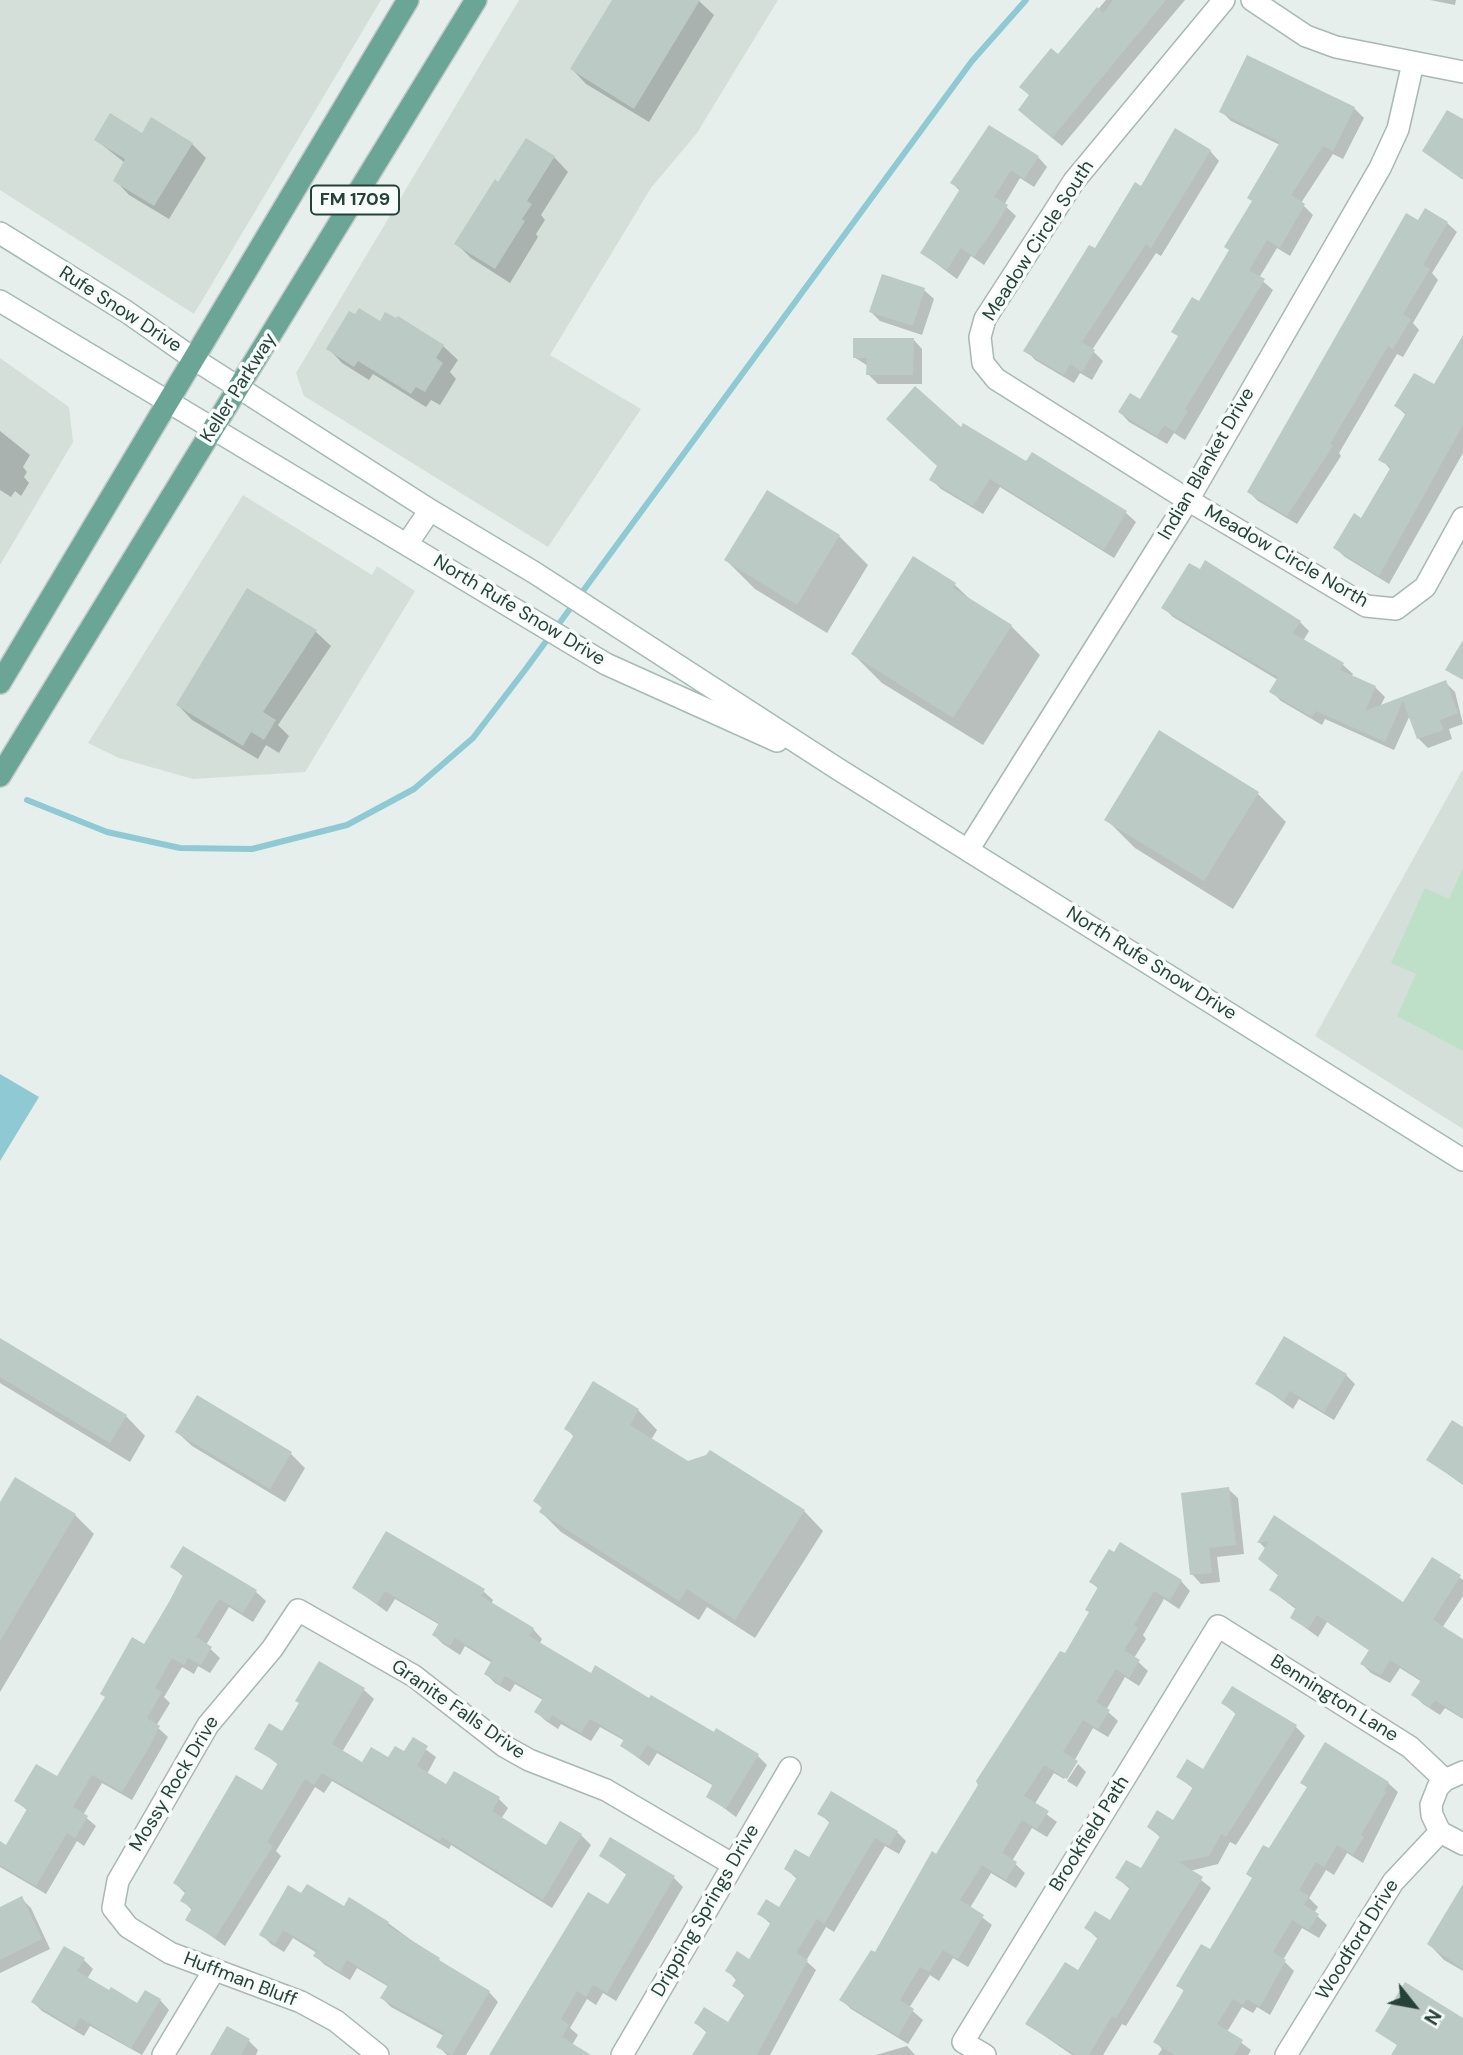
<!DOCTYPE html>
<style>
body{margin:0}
#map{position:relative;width:1463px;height:2055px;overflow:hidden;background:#e6efeb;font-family:"DM Sans",sans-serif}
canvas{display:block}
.north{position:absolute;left:1379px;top:1971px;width:70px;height:70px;-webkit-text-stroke:5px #f7fbf9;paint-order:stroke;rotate:121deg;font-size:19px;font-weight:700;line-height:28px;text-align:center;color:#24423a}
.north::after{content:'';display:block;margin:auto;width:24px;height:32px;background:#24423a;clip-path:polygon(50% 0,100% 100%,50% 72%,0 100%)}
</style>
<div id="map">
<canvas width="1463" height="2055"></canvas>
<div class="north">N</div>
</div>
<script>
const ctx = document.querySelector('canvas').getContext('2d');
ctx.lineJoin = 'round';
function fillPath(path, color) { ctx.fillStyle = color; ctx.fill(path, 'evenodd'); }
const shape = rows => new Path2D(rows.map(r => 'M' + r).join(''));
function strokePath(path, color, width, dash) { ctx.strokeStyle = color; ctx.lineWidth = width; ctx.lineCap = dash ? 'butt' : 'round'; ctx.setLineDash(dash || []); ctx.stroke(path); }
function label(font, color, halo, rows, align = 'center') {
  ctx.font = font + ' "DM Sans",sans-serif'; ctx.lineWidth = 7; ctx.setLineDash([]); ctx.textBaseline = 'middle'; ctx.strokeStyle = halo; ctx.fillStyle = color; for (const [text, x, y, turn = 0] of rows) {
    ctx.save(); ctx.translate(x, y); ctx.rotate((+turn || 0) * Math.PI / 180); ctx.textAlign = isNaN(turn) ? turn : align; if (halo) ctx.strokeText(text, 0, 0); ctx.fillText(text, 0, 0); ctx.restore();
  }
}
fillPath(shape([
 [0,0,381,0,194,314,0,190],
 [519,0,778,0,697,133,651,188,550,355,641,409,548,547,304,396,296,373],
 [0,358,69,407,73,442,0,565],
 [243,495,372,575,377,566,415,591,305,772,193,779,119,758,88,743],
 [1463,769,1463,1129,1315,1036]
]), '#d4dfda');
fillPath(shape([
 [1463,868,1463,1051,1397,1016,1416,974,1391,963,1425,888,1449,899]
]), '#bfe0c8');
fillPath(shape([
 [0,1074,39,1097,0,1161]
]), '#8ec9d4');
fillPath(shape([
 [614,0,698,0,714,15,649,122,586,84,572,69],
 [1106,0,1185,0,1062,146,1029,119,1058,56],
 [1430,0,1456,0,1455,5],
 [1354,108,1364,118,1343,159,1333,154,1301,203,1313,215,1290,256,1277,248,1259,278,1273,290,1185,440,1174,433,1167,444,1129,422,1120,412,1141,401,1231,251,1280,145,1231,121,1221,111],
 [142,135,192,144,206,158,169,219,129,195,115,180,125,163,96,140],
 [1210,151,1219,161,1161,256,1156,253,1092,350,1103,361,1092,380,1080,373,1074,383,1035,360,1026,350,1141,188],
 [554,157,568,172,541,215,545,220,536,234,538,237,510,283,471,258,457,244,499,184],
 [1038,157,1047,167,1034,187,1020,178,1004,205,1016,216,984,265,971,256,957,279,922,253,961,192,952,183],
 [1419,223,1447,223,1457,232,1432,273,1438,280,1413,323,1419,330,1403,357,1397,354,1339,453,1341,456,1297,524,1258,501,1249,492],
 [924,290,934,299,922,335,880,321,871,312],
 [398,318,443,346,458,360,450,372,456,379,440,405,431,400,426,407,373,374,369,380,342,363,328,348],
 [913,339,922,349,922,384,878,384,868,374,868,366,854,357],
 [1463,339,1463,453,1389,584,1345,557,1335,548,1362,520,1390,469,1381,459,1407,416,1396,406,1434,387],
 [961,430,1027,463,1032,454,1126,513,1136,522,1114,558,1000,487,983,514,941,489,931,479],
 [0,431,30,455,23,467,27,472,24,477,29,483,21,496,15,491,11,497,0,490],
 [839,536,868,565,827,633,755,589,726,560],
 [955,585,973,602,1011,626,1040,655,983,745,882,683,853,654],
 [247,590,316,632,331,646,278,725,289,736,279,753,266,745,258,759,192,720,178,705],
 [1164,608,1300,622,1309,631,1303,641,1343,665,1353,674,1351,677,1375,687,1385,697,1380,707,1445,682,1455,692,1463,724,1449,729,1452,739,1428,748,1419,739,1410,715,1394,750,1325,719,1322,725,1281,701,1271,691,1278,680,1173,617],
 [1257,793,1286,822,1233,909,1135,848,1106,819],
 [0,1340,126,1416,145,1436,130,1462,0,1383],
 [1346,1375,1355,1384,1334,1420,1299,1399,1293,1409,1258,1384],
 [198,1398,291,1454,305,1468,285,1502,192,1446,177,1432],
 [638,1410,657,1430,651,1440,688,1463,804,1511,823,1531,755,1638,707,1607,699,1620,561,1532,541,1512,543,1509,535,1501,574,1437,566,1428],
 [1463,1429,1463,1485,1428,1460],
 [1228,1489,1238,1498,1244,1554,1217,1557,1220,1582,1201,1584,1192,1574],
 [0,1505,75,1515,94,1534,0,1692],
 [1275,1517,1404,1604,1433,1559,1463,1580,1463,1596,1442,1628,1463,1641,1463,1719,1445,1708,1440,1715,1423,1704,1414,1695,1422,1682,1400,1668,1390,1683,1371,1673,1362,1664,1370,1651,1327,1622,1318,1637,1292,1618,1297,1610,1271,1590,1280,1577,1260,1559,1266,1549,1259,1542],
 [184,1548,256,1592,266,1601,253,1622,229,1607,206,1645,220,1658,210,1673,198,1666,194,1674,182,1667,164,1697,170,1703,156,1726,168,1737,132,1800,102,1783,83,1815,96,1826,84,1846,77,1841,46,1894,0,1867,0,1843,6,1847,28,1811,16,1801,58,1779,145,1647,184,1577,172,1567],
 [1181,1581,1190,1591,1179,1609,1164,1599,1143,1635,1146,1639,1134,1658,1148,1671,1139,1686,1125,1677,1106,1710,1118,1721,1108,1737,1093,1728,1064,1779,1054,1773,1034,1805,1057,1822,1047,1837,1032,1828,1012,1861,1025,1873,1016,1888,991,1873,970,1908,992,1925,968,1967,953,1958,939,1981,930,1975,909,2008,923,2020,908,2044,851,2009,841,1999,875,1954,1091,1613,1099,1589,1091,1582],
 [354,1588,483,1591,493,1600,491,1604,533,1629,542,1639,540,1643,591,1675,650,1700,758,1756,767,1765,736,1817,708,1796,714,1786,657,1753,649,1766,622,1746,625,1741,600,1727,591,1741,561,1724,558,1729,546,1721,536,1712,543,1700,515,1684,510,1692,495,1683,486,1674,492,1663,465,1646,460,1655,443,1644,434,1635,440,1625,395,1599,387,1612],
 [320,1663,364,1690,374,1699,342,1752,363,1764,405,1754,413,1740,436,1757,427,1774,447,1786,499,1799,508,1808,501,1819,546,1848,581,1835,591,1845,552,1908,451,1845,449,1849,332,1781,324,1793,315,1787,276,1851,281,1856,225,1946,187,1919,192,1910,182,1900,186,1894,175,1883,262,1792,279,1765,256,1748,283,1734],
 [1223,1703,1296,1727,1305,1736,1236,1845,1230,1842,1218,1864,1190,1871,1211,1888,1126,2026,1122,2024,1103,2055,1072,2055,1027,2024,1079,1973,1099,1940,1086,1928,1110,1922,1131,1890,1117,1878,1141,1870,1161,1838,1149,1827,1173,1822,1194,1789,1178,1777,1203,1771,1237,1715],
 [1078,1764,1086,1772,1077,1787,1067,1781],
 [1302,1783,1388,1783,1398,1792,1363,1863,1347,1853,1334,1875,1326,1870,1309,1898,1318,1907,1314,1913,1327,1925,1319,1938,1302,1928,1283,1960,1294,1971,1270,2015,1257,2007,1253,2013,1242,2007,1227,2032,1251,2050,1248,2055,1158,2055,1162,2049,1155,2041,1185,1992,1179,1986,1211,1952,1308,1788],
 [819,1813,897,1832,906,1841,899,1854,885,1846,834,1932,826,1927,806,1961,816,1970,770,2055,695,2055,707,2033,696,2023,728,2024,746,1997,734,1986,736,1980,727,1970,750,1961,772,1925,759,1914,780,1910,797,1879,786,1869,809,1860,831,1824],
 [611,1840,674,1878,683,1887,616,2001,603,1993,596,2005,587,1999,570,2028,578,2035,572,2045,582,2055,491,2055,609,1906,627,1875,601,1856],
 [1463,1893,1463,1971,1444,1960,1429,1944],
 [302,1895,388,1923,448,1967,489,1992,498,2002,466,2055,447,2055,438,2046,444,2036,391,2007,382,1998,389,1987,357,1968,350,1980,325,1965,315,1956,317,1953,293,1938,284,1952,271,1944,261,1934],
 [21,1898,31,1908,50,1949,0,1973,0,1909],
 [84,1960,93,1969,87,1979,138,2005,160,2000,169,2010,142,2055,90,2026,84,2036,42,2011,33,2002],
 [227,2028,249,2041,258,2050,256,2055,212,2055],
 [907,2046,915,2055,876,2055]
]), '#0003');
strokePath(shape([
 [27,800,107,832,180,848,252,849,347,825,414,789,473,738,525,670,972,61,1026,0]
]), '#8ec9d4', 6);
fillPath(shape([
 [612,0,700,0,634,109,570,69],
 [1113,0,1166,0,1052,138,1018,110,1029,95,1019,87,1051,48,1058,54,1097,7,1103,13],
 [1247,55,1355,107,1333,151,1323,146,1291,195,1305,204,1280,248,1267,240,1249,270,1265,279,1185,409,1188,411,1175,432,1164,425,1157,436,1118,412,1130,393,1140,399,1178,336,1171,332,1192,297,1199,301,1229,250,1224,247,1252,201,1247,198,1280,142,1219,112],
 [1447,110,1463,119,1463,180,1422,151],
 [110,113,142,133,151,117,193,143,154,206,113,181,125,159,94,140],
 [989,125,1039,156,1024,179,1011,170,994,197,1008,205,995,227,974,257,961,248,947,270,920,253,960,189,950,183],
 [1175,128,1211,150,1151,248,1146,244,1082,342,1095,350,1082,372,1070,364,1064,375,1023,351,1089,245,1095,248,1135,182,1141,186],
 [526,138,555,156,527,201,532,204,522,219,525,221,495,269,454,244,495,179,498,182],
 [1425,208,1448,222,1423,265,1430,269,1403,314,1411,319,1393,349,1388,346,1330,444,1333,446,1287,516,1247,492,1406,213,1418,220],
 [882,274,925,288,913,326,869,312],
 [359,308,380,321,385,312,396,318,398,316,444,345,436,358,443,363,425,392,416,387,411,394,358,361,354,367,326,349,349,311,355,314],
 [1463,335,1463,425,1379,576,1333,548,1354,513,1361,518,1391,467,1378,460,1406,413,1394,406,1414,373,1434,384],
 [853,338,914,338,913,375,866,375,867,358,853,358],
 [915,386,961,427,963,423,1026,461,1032,452,1127,511,1104,550,990,479,973,506,929,480,937,466,886,419],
 [767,490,840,535,797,605,724,560],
 [913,556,956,583,953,588,1012,625,953,718,851,654],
 [1205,560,1301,621,1293,633,1344,663,1340,670,1376,686,1365,711,1446,680,1458,713,1440,720,1444,730,1417,739,1403,701,1385,742,1316,711,1312,717,1269,692,1278,677,1161,608,1189,563,1200,569],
 [247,588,317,630,263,712,276,720,264,740,251,732,243,746,176,705],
 [1463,640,1463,680,1445,670],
 [1159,730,1259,792,1204,881,1104,820],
 [1284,1336,1347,1374,1324,1412,1290,1391,1284,1401,1255,1384],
 [0,1338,127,1415,110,1443,0,1377],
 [593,1381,639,1409,630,1425,688,1461,706,1455,710,1450,805,1510,735,1620,687,1589,679,1601,539,1512,542,1507,533,1501,574,1435,564,1429],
 [197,1395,292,1452,270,1489,175,1432],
 [1452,1420,1463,1427,1463,1484,1426,1460],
 [15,1477,76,1514,0,1641,0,1502],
 [1229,1487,1236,1545,1209,1548,1212,1573,1190,1575,1181,1493],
 [1274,1515,1403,1602,1432,1557,1461,1575,1433,1620,1463,1639,1463,1718,1435,1700,1430,1707,1411,1695,1421,1680,1390,1660,1381,1675,1360,1664,1369,1650,1317,1615,1308,1629,1290,1618,1296,1607,1269,1590,1278,1575,1258,1559,1269,1541,1257,1543],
 [386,1531,485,1589,481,1596,534,1628,529,1636,591,1673,595,1665,649,1698,651,1695,714,1732,716,1728,759,1754,726,1809,706,1797,713,1784,670,1758,647,1745,639,1758,620,1746,624,1739,590,1719,581,1733,552,1715,549,1721,534,1712,543,1698,505,1676,500,1684,484,1674,492,1660,455,1638,450,1646,432,1635,439,1623,385,1591,377,1604,352,1588],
 [1120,1542,1182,1580,1170,1600,1154,1591,1134,1625,1138,1628,1124,1650,1140,1660,1129,1678,1116,1669,1096,1702,1110,1710,1098,1729,1083,1720,1063,1752,1078,1761,1067,1779,1044,1765,1024,1796,1049,1811,1037,1829,1022,1820,1002,1853,1017,1862,1006,1880,982,1865,960,1900,984,1915,958,1959,943,1950,929,1972,920,1967,900,2000,914,2009,898,2036,839,2000,871,1950,875,1952,932,1851,936,1854,978,1785,976,1781,1060,1651,1065,1653,1089,1612,1085,1610,1098,1587,1089,1582,1109,1549,1114,1552],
 [183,1546,257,1590,243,1613,219,1599,196,1637,212,1647,201,1665,188,1658,184,1665,172,1658,155,1688,162,1692,147,1718,160,1726,147,1751,122,1792,92,1775,73,1807,88,1816,75,1838,67,1833,36,1886,0,1865,0,1841,6,1845,27,1809,14,1801,36,1764,57,1776,105,1697,100,1694,132,1637,144,1644,169,1602,183,1575,170,1567],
 [319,1661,365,1688,332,1744,362,1762,371,1747,388,1757,395,1746,404,1751,413,1737,428,1746,417,1766,446,1784,454,1771,500,1797,492,1811,546,1845,560,1821,582,1834,543,1900,442,1837,440,1841,322,1773,314,1785,305,1779,267,1842,273,1846,215,1938,185,1920,192,1908,180,1901,186,1891,173,1883,236,1775,262,1790,278,1763,254,1749,269,1723,282,1731,299,1703,295,1701],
 [1232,1686,1297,1725,1226,1837,1221,1834,1209,1856,1179,1862,1203,1877,1116,2018,1112,2016,1089,2055,1076,2055,1025,2024,1065,1962,1078,1970,1098,1937,1084,1928,1095,1911,1110,1920,1130,1887,1115,1878,1126,1860,1141,1868,1160,1836,1147,1827,1157,1810,1173,1820,1193,1787,1176,1777,1187,1759,1203,1769,1236,1713,1221,1703],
 [1325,1742,1389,1782,1384,1791,1386,1792,1361,1835,1364,1837,1353,1855,1337,1845,1324,1867,1316,1862,1299,1890,1309,1896,1304,1905,1319,1914,1309,1930,1292,1920,1273,1952,1286,1960,1260,2007,1247,1999,1243,2005,1233,1999,1217,2024,1243,2040,1234,2055,1175,2055,1153,2042,1184,1990,1176,1986,1201,1944,1210,1949,1252,1878,1246,1874,1263,1845,1269,1848,1307,1787,1300,1783],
 [831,1791,898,1831,889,1846,875,1838,824,1924,817,1919,796,1953,808,1960,757,2055,692,2055,707,2031,694,2023,704,2007,728,2022,745,1994,732,1986,737,1978,725,1971,737,1951,749,1959,771,1922,757,1914,766,1899,779,1907,797,1877,784,1869,795,1849,809,1857,830,1821,817,1814],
 [610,1837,675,1876,607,1993,593,1985,586,1997,577,1991,561,2019,569,2025,562,2037,591,2055,489,2055,588,1892,608,1904,627,1873,599,1856],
 [307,1884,344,1906,349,1897,389,1922,387,1925,440,1958,439,1960,490,1991,452,2055,436,2047,444,2033,380,1998,388,1985,347,1960,340,1972,313,1956,317,1950,283,1930,275,1944,259,1935,288,1885,301,1893],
 [1463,1884,1463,1969,1427,1944],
 [22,1896,42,1939,0,1960,0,1907],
 [64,1946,85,1958,77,1971,109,1990,111,1987,137,2003,145,1990,161,1999,131,2048,80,2018,74,2028,31,2002],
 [1405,1982,1463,2018,1463,2055,1391,2055,1397,2045,1375,2031],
 [227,2026,250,2039,241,2055,210,2055]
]), '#bbcac4');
const street = shape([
 [1224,0,1074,181,985,319,980,337,983,363,996,379,1188,500,1366,606,1396,609,1425,587,1463,518],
 [1252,0,1306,36,1336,47,1463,72],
 [968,850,1188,500,1380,168,1398,129,1413,63],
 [1463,1772,1445,1780,1438,1787,1431,1805,1432,1815,1440,1832,1463,1844],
 [163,2055,213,1972],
 [378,2055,336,2021,301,2002,170,1953,128,1927,113,1908,118,1881,208,1725,272,1649,298,1610,414,1676,504,1746,529,1760,606,1790,732,1864],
 [622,2055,790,1768],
 [985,2055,963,2042,1218,1626,1410,1747,1445,1780],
 [1286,2055,1393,1882,1440,1832]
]);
const secondary = shape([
 [0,233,127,312,194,359,430,510,535,573,838,769,1463,1160],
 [0,301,606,664,777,741],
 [407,544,430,510]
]);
const primary = shape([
 [0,683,408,0],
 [0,776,476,0]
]);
strokePath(street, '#a8b8b2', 24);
strokePath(secondary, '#a4bbb3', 24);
strokePath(primary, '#c2cac8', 24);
strokePath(street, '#fff', 21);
strokePath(secondary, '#fff', 21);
strokePath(primary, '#6aa596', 21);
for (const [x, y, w] of [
 [355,200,88]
]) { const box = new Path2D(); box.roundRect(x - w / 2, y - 14.5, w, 29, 5); ctx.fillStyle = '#f7fbf9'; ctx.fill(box); strokePath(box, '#24423a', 2); }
label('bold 18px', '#24423a', null, [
 ["FM 1709",355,200]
]);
label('19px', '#24423a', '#f7fbf9', [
 ["Meadow Circle South",1039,241,-57],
 ["Rufe Snow Drive",120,310,33],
 ["Keller Parkway",239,388,-58],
 ["Indian Blanket Drive",1207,464,-60],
 ["Meadow Circle North",1286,557,30],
 ["North Rufe Snow Drive",519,611,31],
 ["North Rufe Snow Drive",1151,964,32],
 ["Bennington Lane",1334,1699,32],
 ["Granite Falls Drive",458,1710,35],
 ["Mossy Rock Drive",175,1784,-59],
 ["Brookfield Path",1090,1834,-58],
 ["Dripping Springs Drive",706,1911,-60],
 ["Woodford Drive",1358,1940,-58],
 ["Huffman Bluff",240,1980,21]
]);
</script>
